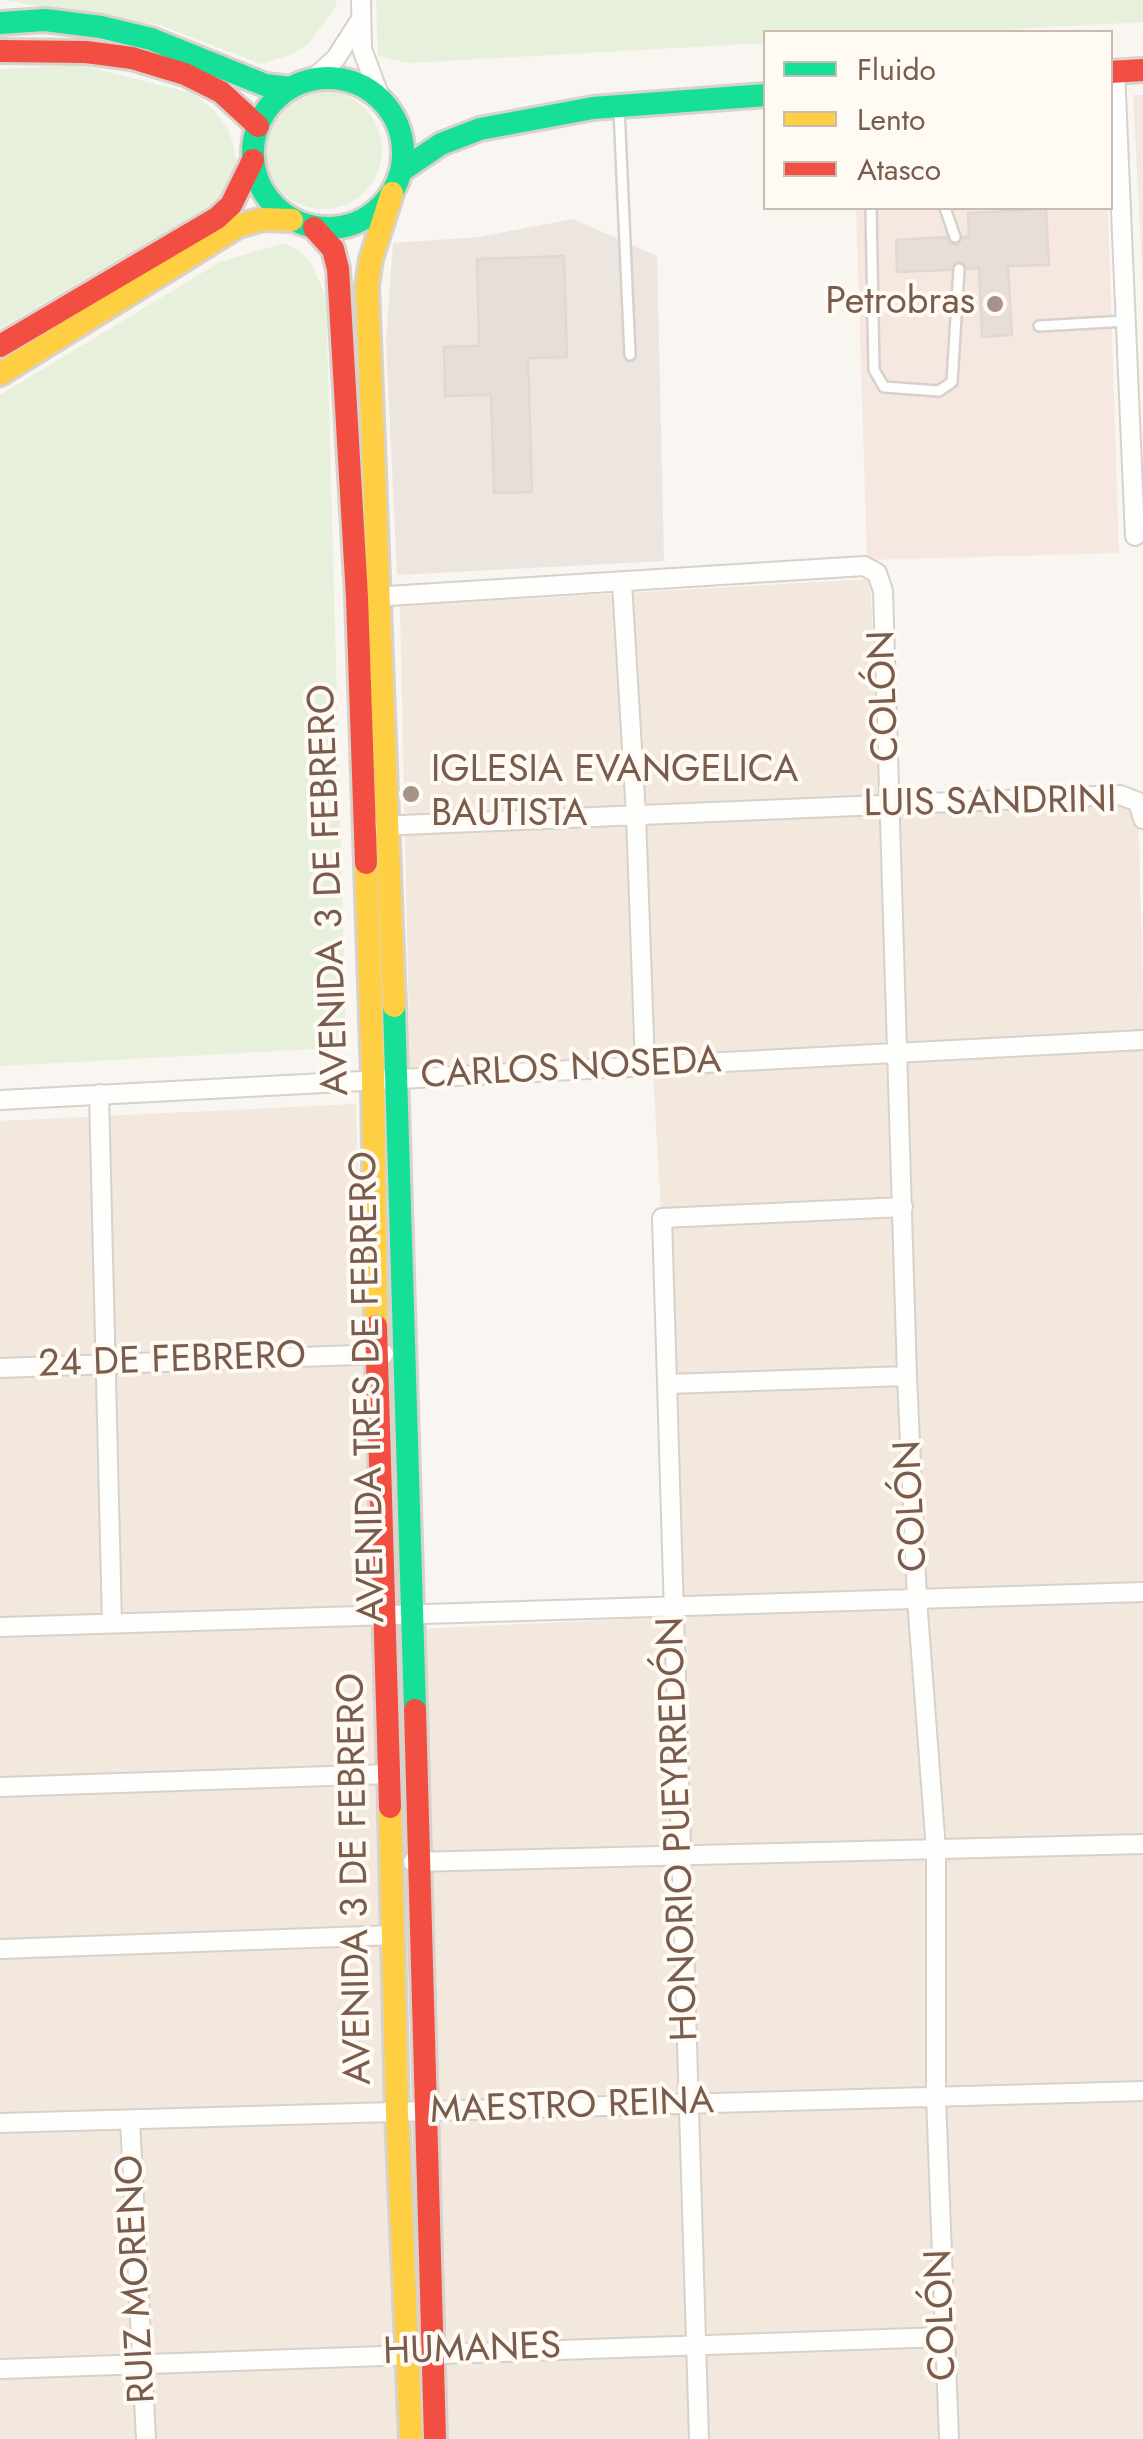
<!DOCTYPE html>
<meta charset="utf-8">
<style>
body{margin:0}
#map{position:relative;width:1143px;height:2439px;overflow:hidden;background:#f9f5f0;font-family:Jost,sans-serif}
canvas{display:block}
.legend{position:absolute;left:763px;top:30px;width:350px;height:180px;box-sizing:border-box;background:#fffaf3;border:2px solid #cabbb1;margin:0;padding:12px 18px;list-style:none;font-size:30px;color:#7a5c4d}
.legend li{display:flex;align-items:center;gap:20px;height:50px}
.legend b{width:50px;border:2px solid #cabbb1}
</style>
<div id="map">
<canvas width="1143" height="2439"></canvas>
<ul class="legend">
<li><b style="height:12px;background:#16e098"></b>Fluido</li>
<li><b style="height:12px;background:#ffcf43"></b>Lento</li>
<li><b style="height:12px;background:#f24e42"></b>Atasco</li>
</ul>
</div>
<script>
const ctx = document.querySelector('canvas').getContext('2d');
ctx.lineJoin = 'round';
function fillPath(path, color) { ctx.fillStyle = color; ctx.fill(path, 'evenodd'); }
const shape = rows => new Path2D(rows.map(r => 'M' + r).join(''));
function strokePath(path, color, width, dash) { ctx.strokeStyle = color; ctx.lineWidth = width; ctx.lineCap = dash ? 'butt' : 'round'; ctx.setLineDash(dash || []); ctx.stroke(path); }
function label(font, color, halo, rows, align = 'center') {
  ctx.font = font + ' Jost,sans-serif'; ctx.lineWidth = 8; ctx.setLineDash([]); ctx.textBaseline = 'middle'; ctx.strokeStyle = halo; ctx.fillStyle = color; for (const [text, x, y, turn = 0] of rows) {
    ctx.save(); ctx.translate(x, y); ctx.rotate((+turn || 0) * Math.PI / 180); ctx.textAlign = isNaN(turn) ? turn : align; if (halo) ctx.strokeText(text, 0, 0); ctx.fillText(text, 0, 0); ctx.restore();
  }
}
fillPath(shape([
 [1133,95,1143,95,1143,285],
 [870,579,882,813,1138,802,1143,1003,1143,2439,447,2439,422,1629,685,1616,652,1058,410,1068,400,606],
 [356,1104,402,2439,0,2439,0,1121]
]), '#f2e8de');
fillPath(shape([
 [856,208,1108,208,1119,553,867,560]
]), '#f6e8e1');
fillPath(shape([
 [573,219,657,256,664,561,397,575,386,340,393,243,479,237]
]), '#ede5e0');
fillPath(shape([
 [2,0,335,0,337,5,308,44,293,54,261,64,160,25],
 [376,0,1143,0,1143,22,958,32,766,32,765,43,408,63,378,56],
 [80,65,192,93,215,111,228,129,237,160,220,196,197,214,0,328,0,69],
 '264 150a59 59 0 1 1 118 0a59 59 0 1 1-118 0Z',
 [284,243,301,252,313,267,326,297,346,1034,334,1048,0,1066,0,395,220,262]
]), '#e7f0db');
const building = shape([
 [1046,209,1049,265,1008,266,1012,335,982,337,979,268,967,269,959,261,951,270,897,272,896,240,946,237,950,244,957,245,963,237,969,236,968,213,1046,209],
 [564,256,567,357,528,358,532,492,494,493,491,395,445,396,444,347,479,346,477,259,564,256]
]);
fillPath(building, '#e6ded7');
strokePath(building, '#e2d8d2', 2.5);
const lane = shape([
 [619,109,630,355],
 [871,208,874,370,884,387,939,391,952,382,959,269],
 [945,208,955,237],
 [1039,326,1126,321]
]);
const street = shape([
 [361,0,362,49,381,100],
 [1115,71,1135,536],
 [312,80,336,58,361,19],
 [622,583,636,815,645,1066],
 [372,597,864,566,877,573,883,591,907,1376,917,1599,936,1850,936,2097,949,2439],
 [378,826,1120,795,1138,802,1143,819],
 [99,1094,112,1623],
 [0,1100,1143,1040],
 [0,1368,384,1354],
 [667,1384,907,1376],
 [0,1627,1143,1592],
 [0,1787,389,1774],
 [413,1862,1143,1844],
 [0,1949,395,1935],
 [130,2120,146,2439],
 [0,2123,1143,2091],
 [0,2369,943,2337],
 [699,2439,662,1218,903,1207]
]);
const fast = shape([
 [0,23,45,20,101,27,151,39,265,85,291,88],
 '253 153a75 75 0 1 1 150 0a75 75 0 1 1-150 0Z',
 [401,171,441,144,480,129,593,108,766,95],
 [394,1006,415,1710]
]);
const slow = shape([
 [392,193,371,259,367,286,394,1006],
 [0,374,238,226,263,219,292,220],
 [366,863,373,1078,376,1326],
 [390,1807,397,2113,411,2439]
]);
const jam = shape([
 [0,51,86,52,132,58,185,74,221,92,258,126],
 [1110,72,1143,70],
 [314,228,333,249,338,269,357,597,366,863],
 [0,346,217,218,231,205,253,160],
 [376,1326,390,1807],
 [415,1710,435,2439]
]);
strokePath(lane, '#d7d1cb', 14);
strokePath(street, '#d7d1cb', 22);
strokePath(fast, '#d9d2cb', 28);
strokePath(slow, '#d9d2cb', 28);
strokePath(jam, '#d9d2cb', 28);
strokePath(lane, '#fefefd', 9);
strokePath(street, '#fefefd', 18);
strokePath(fast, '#16e098', 22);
strokePath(slow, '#ffcf43', 22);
strokePath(jam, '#f24e42', 22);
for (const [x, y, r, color] of [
 [995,304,10,"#a69286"],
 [411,794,10,"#a69286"]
]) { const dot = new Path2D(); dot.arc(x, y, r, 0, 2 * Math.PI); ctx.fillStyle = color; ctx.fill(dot); strokePath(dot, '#fffaf3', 4); }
label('38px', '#7a5c4d', '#fffaf3', [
 ["Petrobras",975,304],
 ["IGLESIA EVANGELICA",431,772,"left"],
 ["BAUTISTA",431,816,"left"]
], 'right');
label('38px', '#7a5c4d', '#fffaf3', [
 ["COLÓN",886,696,-92],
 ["LUIS SANDRINI",990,804,-1],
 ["AVENIDA 3 DE FEBRERO",331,890,-92],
 ["CARLOS NOSEDA",571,1070,-3],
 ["24 DE FEBRERO",172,1362,-2],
 ["AVENIDA TRES DE FEBRERO",370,1387,-91],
 ["COLÓN",913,1506,-93],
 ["HONORIO PUEYRREDÓN",680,1829,-92],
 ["AVENIDA 3 DE FEBRERO",357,1879,-91],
 ["MAESTRO REINA",572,2108,-2],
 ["RUIZ MORENO",138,2279,-93],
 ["COLÓN",943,2315,-92],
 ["HUMANES",472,2351,-2]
]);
</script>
